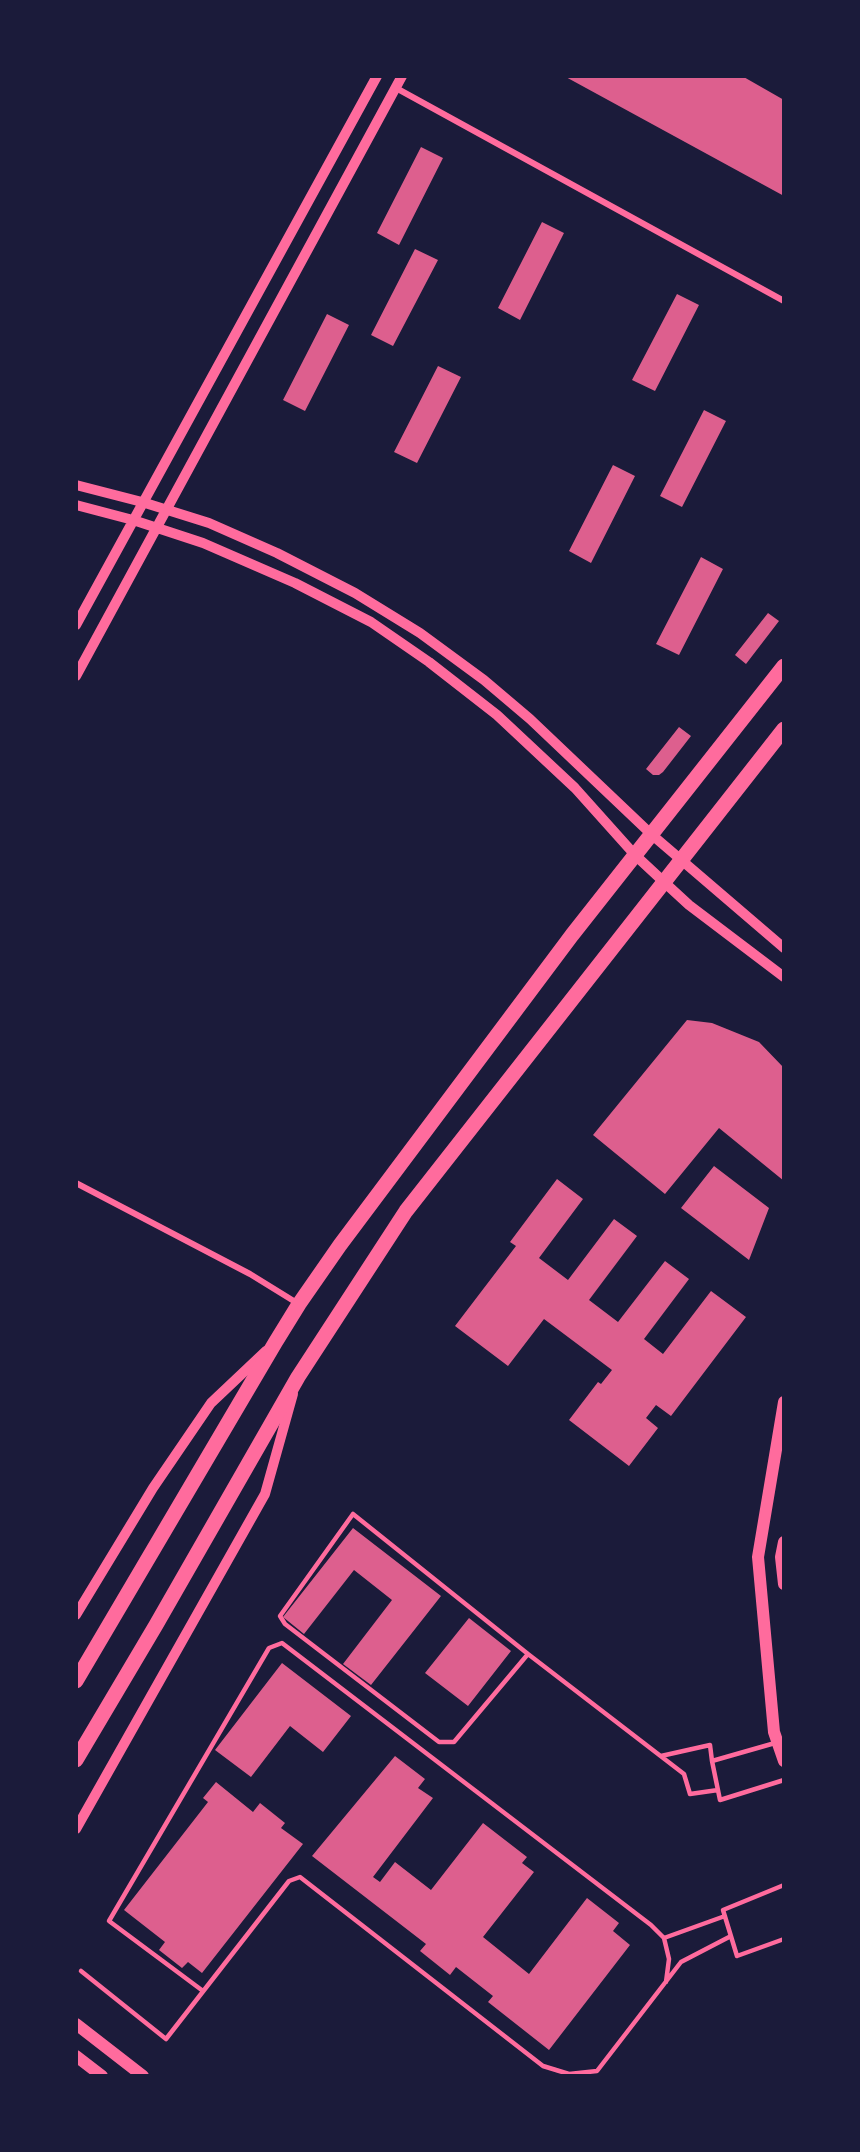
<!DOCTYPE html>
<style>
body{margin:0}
#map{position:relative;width:860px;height:2152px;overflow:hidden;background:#1b1b3a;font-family:"Source Serif 4",serif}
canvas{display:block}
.frame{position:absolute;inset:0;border:78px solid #1b1b3a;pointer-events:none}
</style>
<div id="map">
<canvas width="860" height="2152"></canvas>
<div class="frame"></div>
</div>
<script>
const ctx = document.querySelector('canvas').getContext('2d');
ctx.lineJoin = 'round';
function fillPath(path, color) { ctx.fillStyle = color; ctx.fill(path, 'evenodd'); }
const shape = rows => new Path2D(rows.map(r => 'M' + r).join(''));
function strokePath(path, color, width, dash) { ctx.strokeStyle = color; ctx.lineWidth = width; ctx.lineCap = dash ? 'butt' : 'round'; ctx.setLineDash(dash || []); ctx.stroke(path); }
fillPath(shape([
 [564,76,742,76,784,100,784,196],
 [421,147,443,158,399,245,377,233],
 [542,222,564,233,520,320,498,308],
 [415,249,438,260,393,346,371,335],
 [677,294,699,305,655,391,632,380],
 [327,314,349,325,305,411,283,400],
 [438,366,461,377,417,463,394,452],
 [704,410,726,421,682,507,660,496],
 [613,465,635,476,591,563,569,551],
 [701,557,723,569,679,655,656,644],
 [768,613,779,621,746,664,735,655],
 [679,727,691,736,663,772,659,775,653,775,646,769],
 [687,1020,712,1023,759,1042,784,1068,784,1181,719,1128,665,1194,593,1135],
 [714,1166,769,1208,749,1260,681,1208],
 [557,1179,583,1199,539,1258,568,1280,614,1219,637,1236,589,1300,618,1322,665,1261,689,1279,644,1339,663,1354,711,1291,746,1317,671,1416,656,1405,646,1418,658,1428,629,1466,569,1420,598,1382,601,1384,612,1370,544,1319,508,1366,455,1326,516,1246,510,1242],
 [353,1528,441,1596,371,1685,343,1664,392,1600,354,1570,304,1634,283,1617],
 [469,1618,511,1651,468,1706,425,1673],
 [282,1663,351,1716,323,1752,290,1726,251,1777,215,1750],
 [395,1756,425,1779,418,1788,433,1798,373,1877,380,1882,395,1862,431,1890,483,1823,527,1857,522,1863,534,1872,483,1937,529,1974,587,1898,619,1923,613,1931,630,1945,549,2050,488,2002,493,1996,456,1967,450,1975,420,1951,426,1944,312,1856],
 [216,1782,253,1812,260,1803,285,1823,281,1828,303,1844,202,1973,188,1962,182,1968,159,1950,165,1942,124,1910,208,1802,203,1798]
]), '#dd5f8e');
strokePath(shape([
 [528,1654,353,1514,280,1616,285,1624,439,1742,454,1742,528,1654,684,1774,690,1794,718,1790],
 [775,1743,712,1761,720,1800,784,1780],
 [661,1756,710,1745,712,1761],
 [784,1885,723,1910,737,1956,784,1939],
 [664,1938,725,1916],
 [81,1971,166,2039,289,1881,300,1877,543,2066,569,2074,597,2071,681,1962,731,1936],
 [203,1991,109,1921,269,1648,282,1643,651,1925,664,1938,669,1959,666,1982]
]), '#ff6b9d', 4.5);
strokePath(shape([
 [396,88,784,301],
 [76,1183,250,1274,297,1303]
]), '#ff6b9d', 6);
strokePath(shape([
 [76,485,142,502,209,523,277,553,355,593,420,633,484,680,530,719,651,834,784,948],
 [76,505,133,520,203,543,295,583,371,622,429,662,497,715,575,788,635,855,664,882,689,905,784,977],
 [76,625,377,76],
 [76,676,402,76],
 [76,1615,153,1488,211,1403,266,1351],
 [76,1829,265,1494,293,1394]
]), '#ff6b9d', 10);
strokePath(shape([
 [784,1402,758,1557,774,1732,784,1761],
 [784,1542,781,1557,784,1584],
 [76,2024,143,2076],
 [76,2056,102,2076]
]), '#ff6b9d', 12);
strokePath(shape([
 [76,1681,275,1343,299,1304,340,1245,572,935,784,666],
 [76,1760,156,1625,298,1377,406,1211,784,729]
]), '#ff6b9d', 15);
</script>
